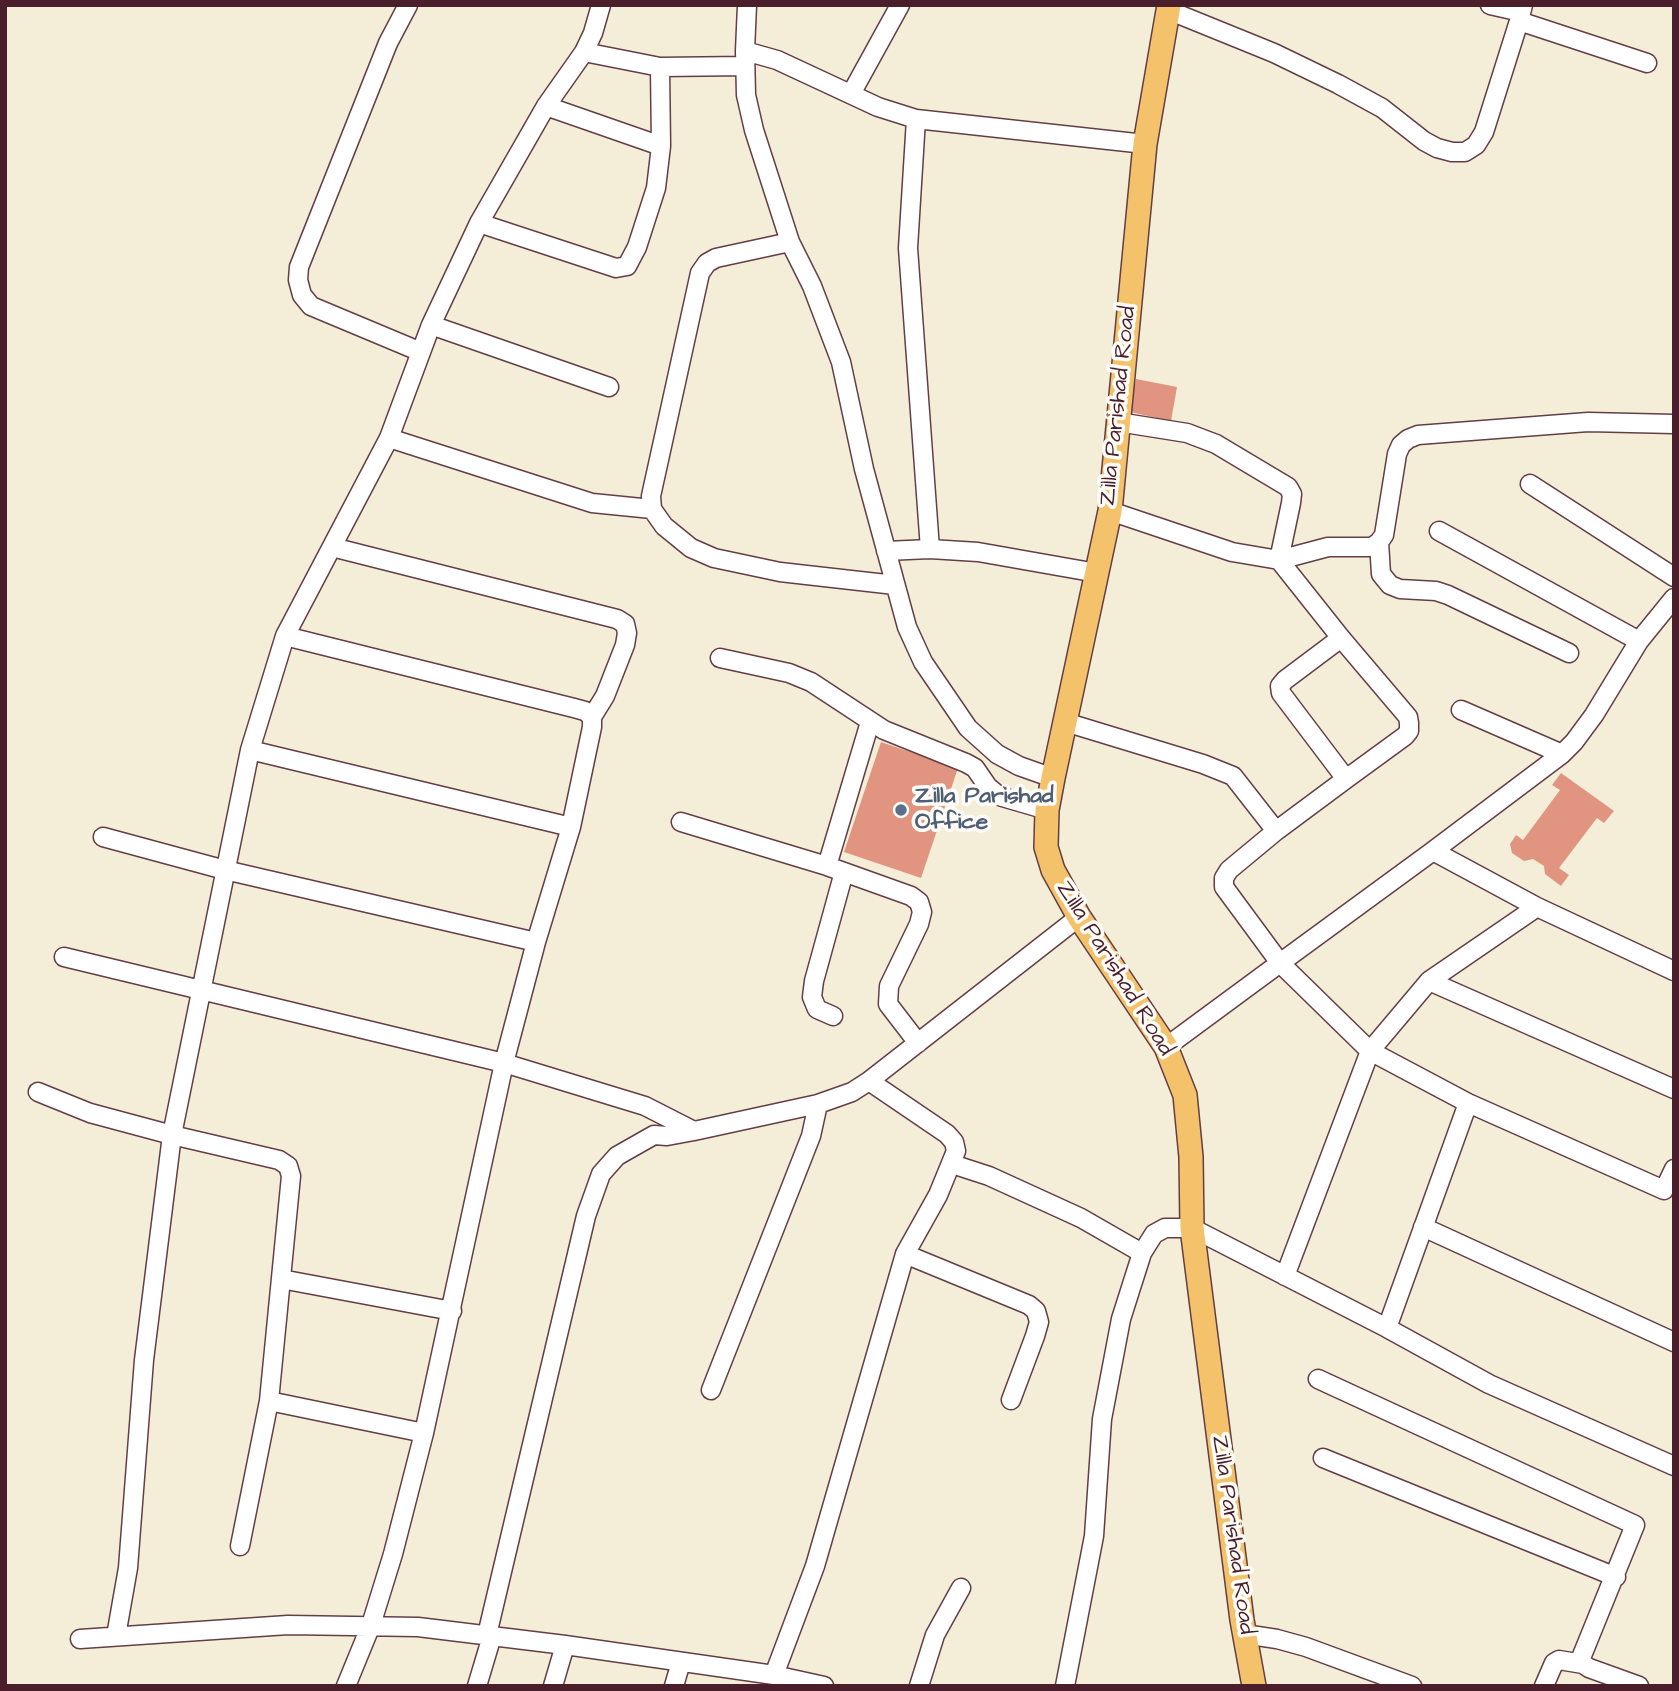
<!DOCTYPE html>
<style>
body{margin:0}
#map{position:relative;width:1679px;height:1691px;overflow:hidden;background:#f4edd8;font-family:"Architects Daughter",sans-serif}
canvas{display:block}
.frame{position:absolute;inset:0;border:7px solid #4a1f2b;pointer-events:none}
</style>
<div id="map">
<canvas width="1679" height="1691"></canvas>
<div class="frame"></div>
</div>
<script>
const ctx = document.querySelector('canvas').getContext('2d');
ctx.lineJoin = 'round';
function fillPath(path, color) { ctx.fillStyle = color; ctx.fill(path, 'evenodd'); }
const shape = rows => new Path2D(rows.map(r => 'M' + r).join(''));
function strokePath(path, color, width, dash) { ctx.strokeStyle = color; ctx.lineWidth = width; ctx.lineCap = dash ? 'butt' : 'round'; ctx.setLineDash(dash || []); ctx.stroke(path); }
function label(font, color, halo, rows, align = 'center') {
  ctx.font = font + ' "Architects Daughter",sans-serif'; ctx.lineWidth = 7; ctx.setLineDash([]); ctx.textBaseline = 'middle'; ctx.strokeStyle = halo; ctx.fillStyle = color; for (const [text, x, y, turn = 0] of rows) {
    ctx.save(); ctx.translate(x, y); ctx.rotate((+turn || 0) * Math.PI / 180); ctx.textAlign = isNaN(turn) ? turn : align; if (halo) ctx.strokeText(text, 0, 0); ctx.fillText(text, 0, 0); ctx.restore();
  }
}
fillPath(shape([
 [1136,379,1177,387,1171,421,1130,412],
 [881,742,958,768,921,878,844,852],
 [1561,773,1614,811,1604,823,1597,818,1559,868,1569,875,1561,886,1545,874,1544,866,1533,859,1524,861,1512,853,1510,844,1516,835,1523,840,1560,790,1552,785]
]), '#e19581');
const minor = shape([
 [408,5,388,43,299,267,298,280,302,295,311,306,421,352],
 [747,5,745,51,746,95,754,130,790,242,812,286,841,362,864,469,907,627,923,662,968,728,997,754,1019,766,1053,778],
 [1490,5,1521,12],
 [1523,5,1519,21,1647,63],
 [1168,10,1274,53,1338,84,1382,108,1424,141,1437,148,1452,152,1465,152,1476,145,1484,132,1519,21],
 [745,51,777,60,878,107,916,119,1145,144],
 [584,52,660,67,745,66],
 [851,94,900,5],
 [546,106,661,146],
 [916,119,908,248,930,549],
 [479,223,616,268,627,266,637,247,656,188,661,146,660,67],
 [790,242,716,258,707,263,700,273,651,496,652,509,664,526,691,548,714,558,780,572,895,585],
 [431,325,609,387],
 [1118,422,1187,433,1216,444,1288,487,1292,494,1291,503,1279,560,1341,638,1285,680,1280,686,1281,693,1346,779,1405,736,1409,731,1409,723,1408,717,1341,638],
 [389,438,592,503,652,509],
 [1530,484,1674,577],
 [1110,511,1232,552,1279,560,1328,547,1372,547,1379,542,1384,535,1397,454,1401,445,1408,439,1418,435,1588,422,1674,424],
 [1439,531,1639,641],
 [1379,542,1381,574,1390,585,1400,589,1436,591,1448,595,1569,653],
 [332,547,617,619,625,624,627,633,625,645,605,696,592,717],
 [886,551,930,549,978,552,1097,573],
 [1674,598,1639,641,1594,715,1574,742,1562,754,1433,851,1537,907,1674,971],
 [285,636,574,708,585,711,592,717,592,727,571,827,536,942],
 [720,658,789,673,811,682,884,730,966,763,975,768,988,787,999,796,1047,810],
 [1461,710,1562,754],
 [1065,722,1203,764,1233,776,1276,831],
 [250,750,571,827],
 [681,822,827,866,911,896,919,902,922,912,919,924,889,986,888,1004,918,1043],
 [103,837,225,870,536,942,504,1063,424,1433,393,1554,371,1625,346,1686],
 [1433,851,1280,963,1370,1051,1468,1103,1664,1190,1674,1169],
 [827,866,870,722],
 [64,957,504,1063,645,1106,694,1131],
 [1429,981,1674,1089],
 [833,1016,817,1009,812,997,814,981,844,872],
 [1166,1047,1280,963,1224,887,1224,878,1229,870,1276,831,1346,779],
 [38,1092,90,1113,172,1135,144,1360,128,1568,116,1636],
 [952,1164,989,1176,1081,1218,1142,1253],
 [1423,1227,1674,1342],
 [905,1254,1029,1305,1036,1311,1039,1322,1035,1336,1011,1400],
 [1285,1276,1370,1051,1429,981,1537,907],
 [281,1279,452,1311],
 [1387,1328,1468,1103],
 [1318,1379,1635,1525,1581,1658,1583,1664,1589,1668,1639,1686],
 [711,1390,811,1136,818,1104],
 [269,1401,291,1176,288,1166,279,1160,172,1135,250,750,285,636,389,438,431,325,479,223,546,106,584,52,593,33,601,5],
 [1323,1458,1616,1577],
 [240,1546,269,1401,424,1433],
 [1244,1634,1277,1639,1306,1647,1412,1686],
 [487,1635,586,1216,601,1174,617,1156,654,1135,667,1136,694,1131,818,1104,852,1092,869,1081,1079,917],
 [80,1639,288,1625,418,1627,565,1645,774,1675,824,1686],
 [774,1675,815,1566,905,1254,938,1195,956,1151,954,1142,947,1134,869,1081],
 [477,1686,492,1636],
 [553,1686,565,1645],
 [674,1686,681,1662],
 [919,1686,935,1635,961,1588],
 [1065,1686,1094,1536,1102,1419,1121,1319,1142,1253,1154,1234,1165,1228,1192,1228,1387,1328,1489,1384,1674,1466],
 [1544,1686,1554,1663,1559,1660,1583,1664]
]);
const major = shape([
 [1169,5,1145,144,1110,511,1053,778,1047,810,1046,847,1053,870,1079,917,1166,1047,1185,1095,1191,1157,1192,1228,1242,1620,1254,1686]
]);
strokePath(minor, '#643e45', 21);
strokePath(major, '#643e45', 26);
strokePath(minor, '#fff', 18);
strokePath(major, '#f3c26a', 23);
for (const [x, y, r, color] of [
 [901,810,7,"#5c6f8a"]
]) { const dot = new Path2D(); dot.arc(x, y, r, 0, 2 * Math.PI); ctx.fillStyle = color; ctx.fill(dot); strokePath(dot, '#fdfcf7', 2.5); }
label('23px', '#4a1f2b', '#fdfcf7', [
 ["Zilla Parishad Road",1119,406,-84],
 ["Zilla Parishad Road",1114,969,58],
 ["Zilla Parishad Road",1232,1535,82]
]);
label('bold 23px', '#4e5e75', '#fdfcf7', [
 ["Zilla Parishad",915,797],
 ["Office",915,823]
], 'left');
</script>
